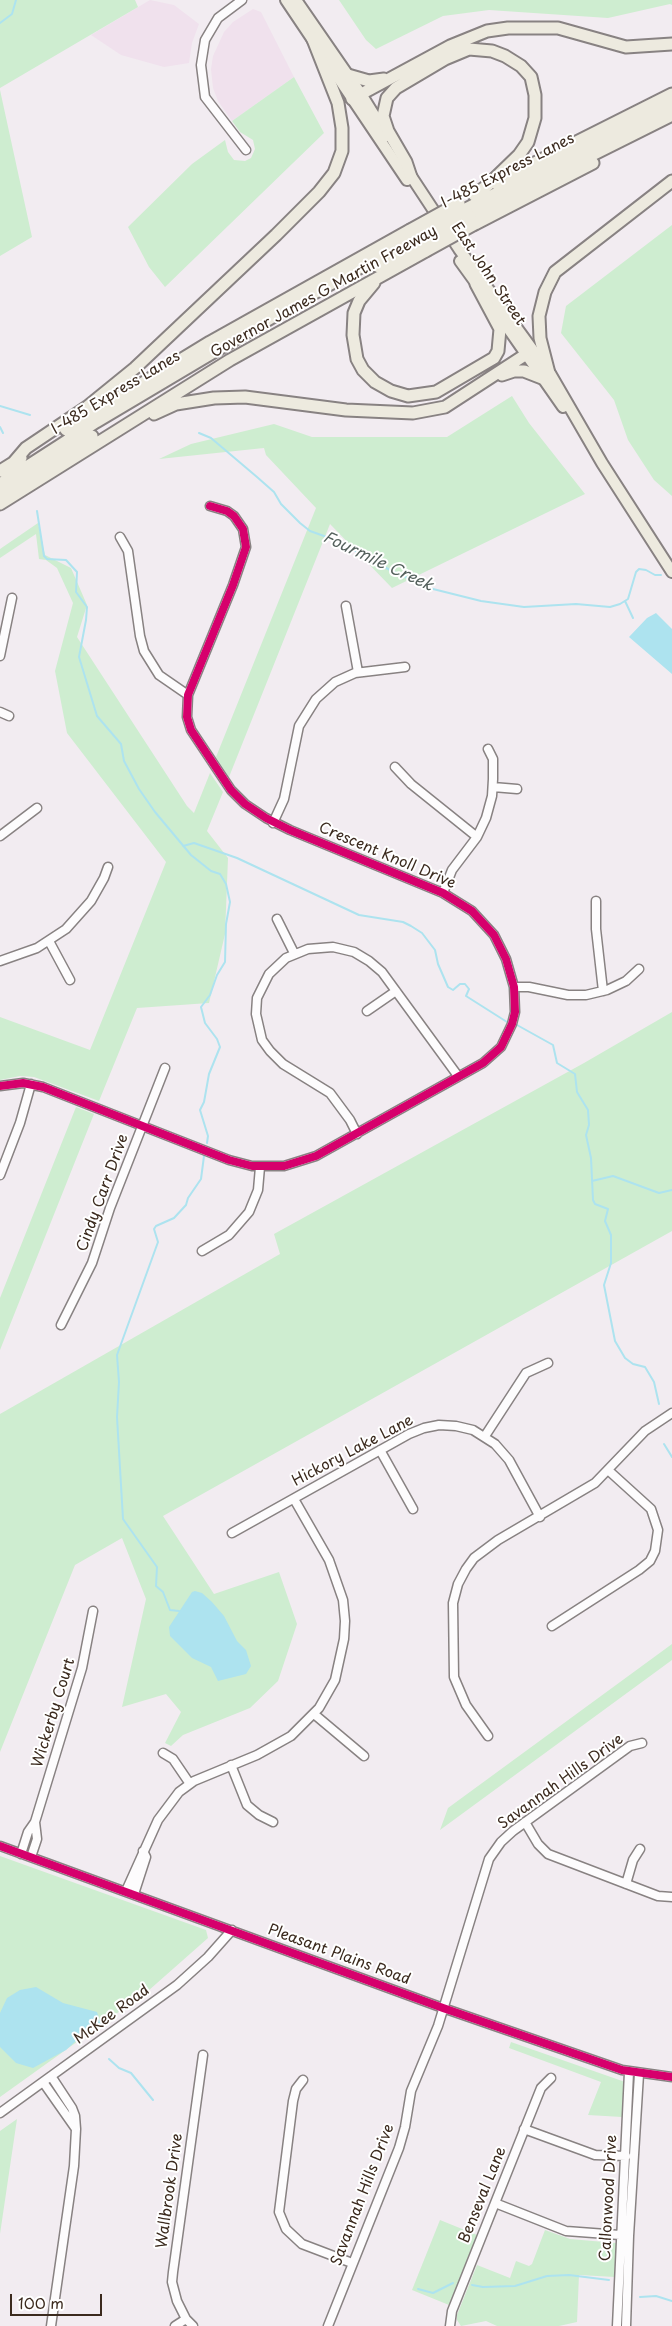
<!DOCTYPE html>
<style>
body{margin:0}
#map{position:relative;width:672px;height:2326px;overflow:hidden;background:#f2ecf1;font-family:"Playpen Sans",sans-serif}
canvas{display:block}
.scale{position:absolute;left:10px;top:2294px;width:92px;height:22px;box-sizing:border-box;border:2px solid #3b2a1e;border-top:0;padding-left:6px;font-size:15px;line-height:18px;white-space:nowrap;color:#3b2a1e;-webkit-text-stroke:4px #fff;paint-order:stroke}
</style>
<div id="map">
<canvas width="672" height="2326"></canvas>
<div class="scale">100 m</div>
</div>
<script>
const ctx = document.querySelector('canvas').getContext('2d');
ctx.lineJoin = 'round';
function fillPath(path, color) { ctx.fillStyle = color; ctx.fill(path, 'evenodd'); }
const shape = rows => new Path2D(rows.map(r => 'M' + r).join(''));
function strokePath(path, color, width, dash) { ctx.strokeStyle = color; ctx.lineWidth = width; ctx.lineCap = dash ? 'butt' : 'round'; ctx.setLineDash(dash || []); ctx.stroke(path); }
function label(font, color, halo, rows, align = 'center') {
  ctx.font = font + ' "Playpen Sans",sans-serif'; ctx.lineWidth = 4; ctx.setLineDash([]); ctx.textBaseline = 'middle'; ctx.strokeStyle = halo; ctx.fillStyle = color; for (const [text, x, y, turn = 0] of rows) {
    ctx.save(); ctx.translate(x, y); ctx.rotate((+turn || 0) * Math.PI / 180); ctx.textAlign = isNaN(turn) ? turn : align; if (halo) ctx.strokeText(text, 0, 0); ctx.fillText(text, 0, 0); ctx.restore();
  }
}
fillPath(shape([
 [150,0,174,5,199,24,192,43,189,63,164,67,121,55,91,35],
 [253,9,261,12,294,77,232,121,218,101,213,88,211,69,213,56,224,32,233,22]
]), '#f0e1ed');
fillPath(shape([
 [0,0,135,0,138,7,0,88],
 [339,0,672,0,672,5,670,4,608,18,489,10,443,16,376,49,366,40],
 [294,77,324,133,165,287,149,267,128,227,192,164,225,140,228,152,234,160,245,161,251,158,255,149,253,140,240,132,232,121],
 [0,90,32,237,0,256],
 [672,225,672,496,654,480,628,440,614,400,561,333,566,306],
 [512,396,529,423,585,494,392,588,330,524,229,777,216,757,316,508,266,455,264,448,159,459,191,444,274,424,312,437,447,437],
 [38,523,45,555,71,568,87,605,77,637,187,806,194,813,210,773,223,792,207,831,228,858,225,934,209,1003,137,1008,99,1101,34,1077,20,1076,0,1080,0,1017,90,1050,166,862,67,733,55,671,73,603,57,568,46,560,39,559,36,534,0,558,0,549],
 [672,1012,672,1231,163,1516,214,1594,279,1572,297,1624,278,1681,250,1708,183,1735,171,1746,165,1743,181,1712,166,1694,122,1707,146,1599,122,1538,75,1565,0,1752,0,1414,280,1254,274,1234,584,1063],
 [76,1107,94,1114,0,1350,0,1298],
 [672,1644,672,1660,440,1830,448,1808],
 [0,1856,206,1930,208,1938,148,1991,0,2097],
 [511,2042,625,2082,622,2117,588,2115,601,2082,509,2048],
 [17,2119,0,2234,0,2131],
 [440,2220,477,2235,449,2305,412,2290],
 [545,2230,570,2239,616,2243,615,2277,579,2275,577,2322,559,2326,497,2326,486,2321,461,2326,457,2320,457,2315,477,2265,510,2278,516,2261,529,2266,532,2264]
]), '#ceedd0');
fillPath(shape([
 [656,613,672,629,672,674,629,637,647,618],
 [195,1591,202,1593,212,1602,224,1616,237,1641,246,1650,251,1666,246,1674,218,1681,211,1667,192,1658,170,1636,169,1627,192,1592],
 [36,1987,63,2003,97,2012,101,2024,94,2031,77,2040,66,2050,33,2068,16,2063,0,2047,0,2013,7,1998,20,1990]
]), '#ade3ef');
strokePath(shape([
 [0,23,12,14,16,0],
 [0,406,30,415],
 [0,427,3,433],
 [199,433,211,438,257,477,274,492,281,504,300,523,310,531,335,540,390,570,429,588,481,601,524,607,576,604,610,607,620,604,628,599,636,572,639,569,646,570,655,575,661,575],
 [37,511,44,556,47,559,66,560,77,572,76,592,87,607,86,620,79,657,97,716,121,744,124,761,139,789,155,812,191,855,211,871,220,874,226,884,230,902,226,924,225,962,217,975,210,995,201,1007,205,1023,217,1039,220,1047,209,1074,204,1102,200,1110,208,1136,207,1143],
 [625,601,633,618],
 [183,846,194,843,237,858,359,915,403,922,411,926,422,933,435,950,438,964,448,987,453,990,460,984,465,984,469,989,466,996,507,1022],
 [517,1025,553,1045,557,1063,575,1074,577,1092,588,1110,589,1125,586,1135,591,1158,593,1200,595,1204,608,1209,605,1221,611,1235,611,1263,604,1285,615,1341,625,1358,633,1364,645,1367,654,1382,659,1404],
 [592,1181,613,1176,659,1193,672,1190],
 [664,1444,672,1457],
 [179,1611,170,1610,163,1592,156,1586,157,1567,123,1519,117,1417,119,1382,117,1355,158,1242,154,1229,156,1226,174,1218,186,1205,188,1198,201,1179,204,1156],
 [109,2059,119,2068,131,2073,153,2100],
 [472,2285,483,2287,515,2286,547,2276,569,2275,609,2280],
 [418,2289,433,2293,453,2283],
 [640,2297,656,2296,672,2301]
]), '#ade3ef', 2);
const minor = shape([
 [242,0,218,18,205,40,201,65,205,97,246,150],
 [120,537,128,551,140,636,144,651,159,675,188,695],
 [346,606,358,672],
 [0,656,12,598],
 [0,712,9,716],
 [395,767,411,784,477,837],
 [493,787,517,789],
 [273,823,284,799,299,726,316,699,335,682,355,673,405,667],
 [0,836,37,808],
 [443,893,452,870,477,837,486,818,492,796,493,779,493,759,488,749],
 [596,901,596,929,603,991],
 [277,919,294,953],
 [49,941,70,980],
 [0,961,37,948,66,929,91,901,104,878,108,867],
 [514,987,529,987,568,995,586,995,607,990,626,981,639,969],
 [367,1011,396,991],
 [0,1086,23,1083,43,1087,229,1160,252,1166,284,1166,316,1156,483,1063,501,1047,512,1024,515,1012,514,987,506,959,494,935,472,911,443,893,290,830,266,818,245,804,231,790,191,730,187,717,188,695,233,585,246,547,243,529,234,516,227,511,210,506],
 [357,1134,350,1120,330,1093,283,1064,270,1051,262,1040,256,1014,257,998,269,974,286,958,308,949,333,947,354,952,369,961,382,972,458,1076],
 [0,1175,20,1123,31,1084],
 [202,1251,229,1235,249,1212,258,1190,260,1167],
 [61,1325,92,1263,110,1208,165,1068],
 [485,1436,526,1373,548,1363],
 [380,1450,413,1509],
 [232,1533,409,1434,424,1428,439,1425,456,1426,473,1430,495,1444,509,1460,540,1517],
 [552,1626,639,1570,650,1561,655,1551,658,1530,651,1509,608,1470],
 [314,1714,364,1756],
 [488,1736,466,1705,454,1677,453,1603,458,1584,466,1569,474,1558,498,1540,595,1483,645,1431,672,1413],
 [163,1753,173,1759,190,1784],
 [231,1765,247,1805,259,1815,273,1822],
 [525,1822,538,1844,548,1854,658,1896,672,1897],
 [0,1846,443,2008,622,2070,672,2077],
 [21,1854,28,1832,35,1822,82,1668,93,1611],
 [31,1857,37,1839,35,1822],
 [626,1884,633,1860,640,1849],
 [126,1891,158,1820,179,1792,194,1781,257,1755,291,1736,319,1708,335,1680,344,1639,345,1621,343,1600,329,1560,294,1499],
 [134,1894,146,1857,143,1851],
 [303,2080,296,2089,293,2101,279,2212,286,2229,302,2244,352,2263],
 [43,2082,76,2129,75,2116,72,2108,51,2076],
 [0,2113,177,1985,208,1957,232,1930],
 [524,2129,595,2155,626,2156],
 [495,2203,566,2231,620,2235],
 [51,2326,74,2166,76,2129],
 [175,2326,186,2319],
 [193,2326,186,2319,177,2301,172,2282,173,2272,203,2055],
 [328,2326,399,2148,405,2127,411,2091,438,2026,489,1859,501,1842,513,1831,630,1746,642,1743],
 [450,2326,452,2311,495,2203,541,2088,551,2078],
 [617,2326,629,2072],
 [626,2326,629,2236,639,2074]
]);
const major = shape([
 [286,0,407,180],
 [296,0,361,94,387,136],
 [407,170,459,249,551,375,602,463,672,572],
 [460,261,481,290],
 [491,304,563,407]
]);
const highway = shape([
 [348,75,369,81,384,79],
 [352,99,450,46,487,31,508,28,558,28,626,47,672,44],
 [411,177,406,162,388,131,383,116,387,98,396,88,445,59,469,49,492,51,505,56,521,66,531,77,535,95,535,118,528,142,519,155,488,185,474,195],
 [495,183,672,94],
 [466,209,672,104],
 [470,216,672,115],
 [475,224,593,163],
 [379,267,420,244],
 [374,283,359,301,354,313,353,335,357,359,363,370,375,382,391,391,408,396,436,392,494,358,498,351,500,329,476,284],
 [549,373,540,338,539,316,545,292,555,272,672,181],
 [502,375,514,371,524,371,542,378],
 [154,414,176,404,214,398,245,397,346,410,413,413,445,407,525,355],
 [66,430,210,342,410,230],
 [14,462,26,448,87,407,135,368,276,235,319,192,334,173,342,151,342,128,338,103,312,37],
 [0,471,21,458],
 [0,484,96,422,291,306,415,237],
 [0,494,92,436],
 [0,504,230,360,426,251]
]);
strokePath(minor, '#888282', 11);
strokePath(major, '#888282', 14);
strokePath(highway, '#888282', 15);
strokePath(minor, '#fdfcfd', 8);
strokePath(major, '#edeadf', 10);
strokePath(highway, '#edeadf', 11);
const highwayBridge = shape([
 [410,230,459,203],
 [415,237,466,209],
 [420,244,470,216],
 [426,251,475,224]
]);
strokePath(highwayBridge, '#888282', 15, []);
strokePath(highwayBridge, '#edeadf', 11);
strokePath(shape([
 [0,1086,23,1083,43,1087,229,1160,252,1166,284,1166,316,1156,483,1063,501,1047,512,1024,515,1012,514,987,506,959,494,935,472,911,443,893,290,830,266,818,245,804,231,790,191,730,187,717,188,695,233,585,246,547,243,529,234,516,227,511,210,506],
 [0,1846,443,2008,622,2070,672,2077]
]), '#d6006c', 8);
label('15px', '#3b2a1e', '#fff', [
 ["I-485 Express Lanes",508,171,-27],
 ["East John Street",488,274,56],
 ["Governor James G Martin Freeway",324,292,-29],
 ["I-485 Express Lanes",116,393,-31],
 ["Crescent Knoll Drive",387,856,23],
 ["Cindy Carr Drive",103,1193,-70],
 ["Hickory Lake Lane",353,1451,-28],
 ["Wickerby Court",54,1713,-73],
 ["Savannah Hills Drive",561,1782,-36],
 ["Pleasant Plains Road",339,1955,20],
 ["McKee Road",112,2015,-36],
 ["Wallbrook Drive",170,2191,-82],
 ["Savannah Hills Drive",363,2195,-69],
 ["Benseval Lane",483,2195,-68],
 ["Callonwood Drive",609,2198,-87]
]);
label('italic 16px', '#54605c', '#fff', [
 ["Fourmile Creek",378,562,25]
]);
</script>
